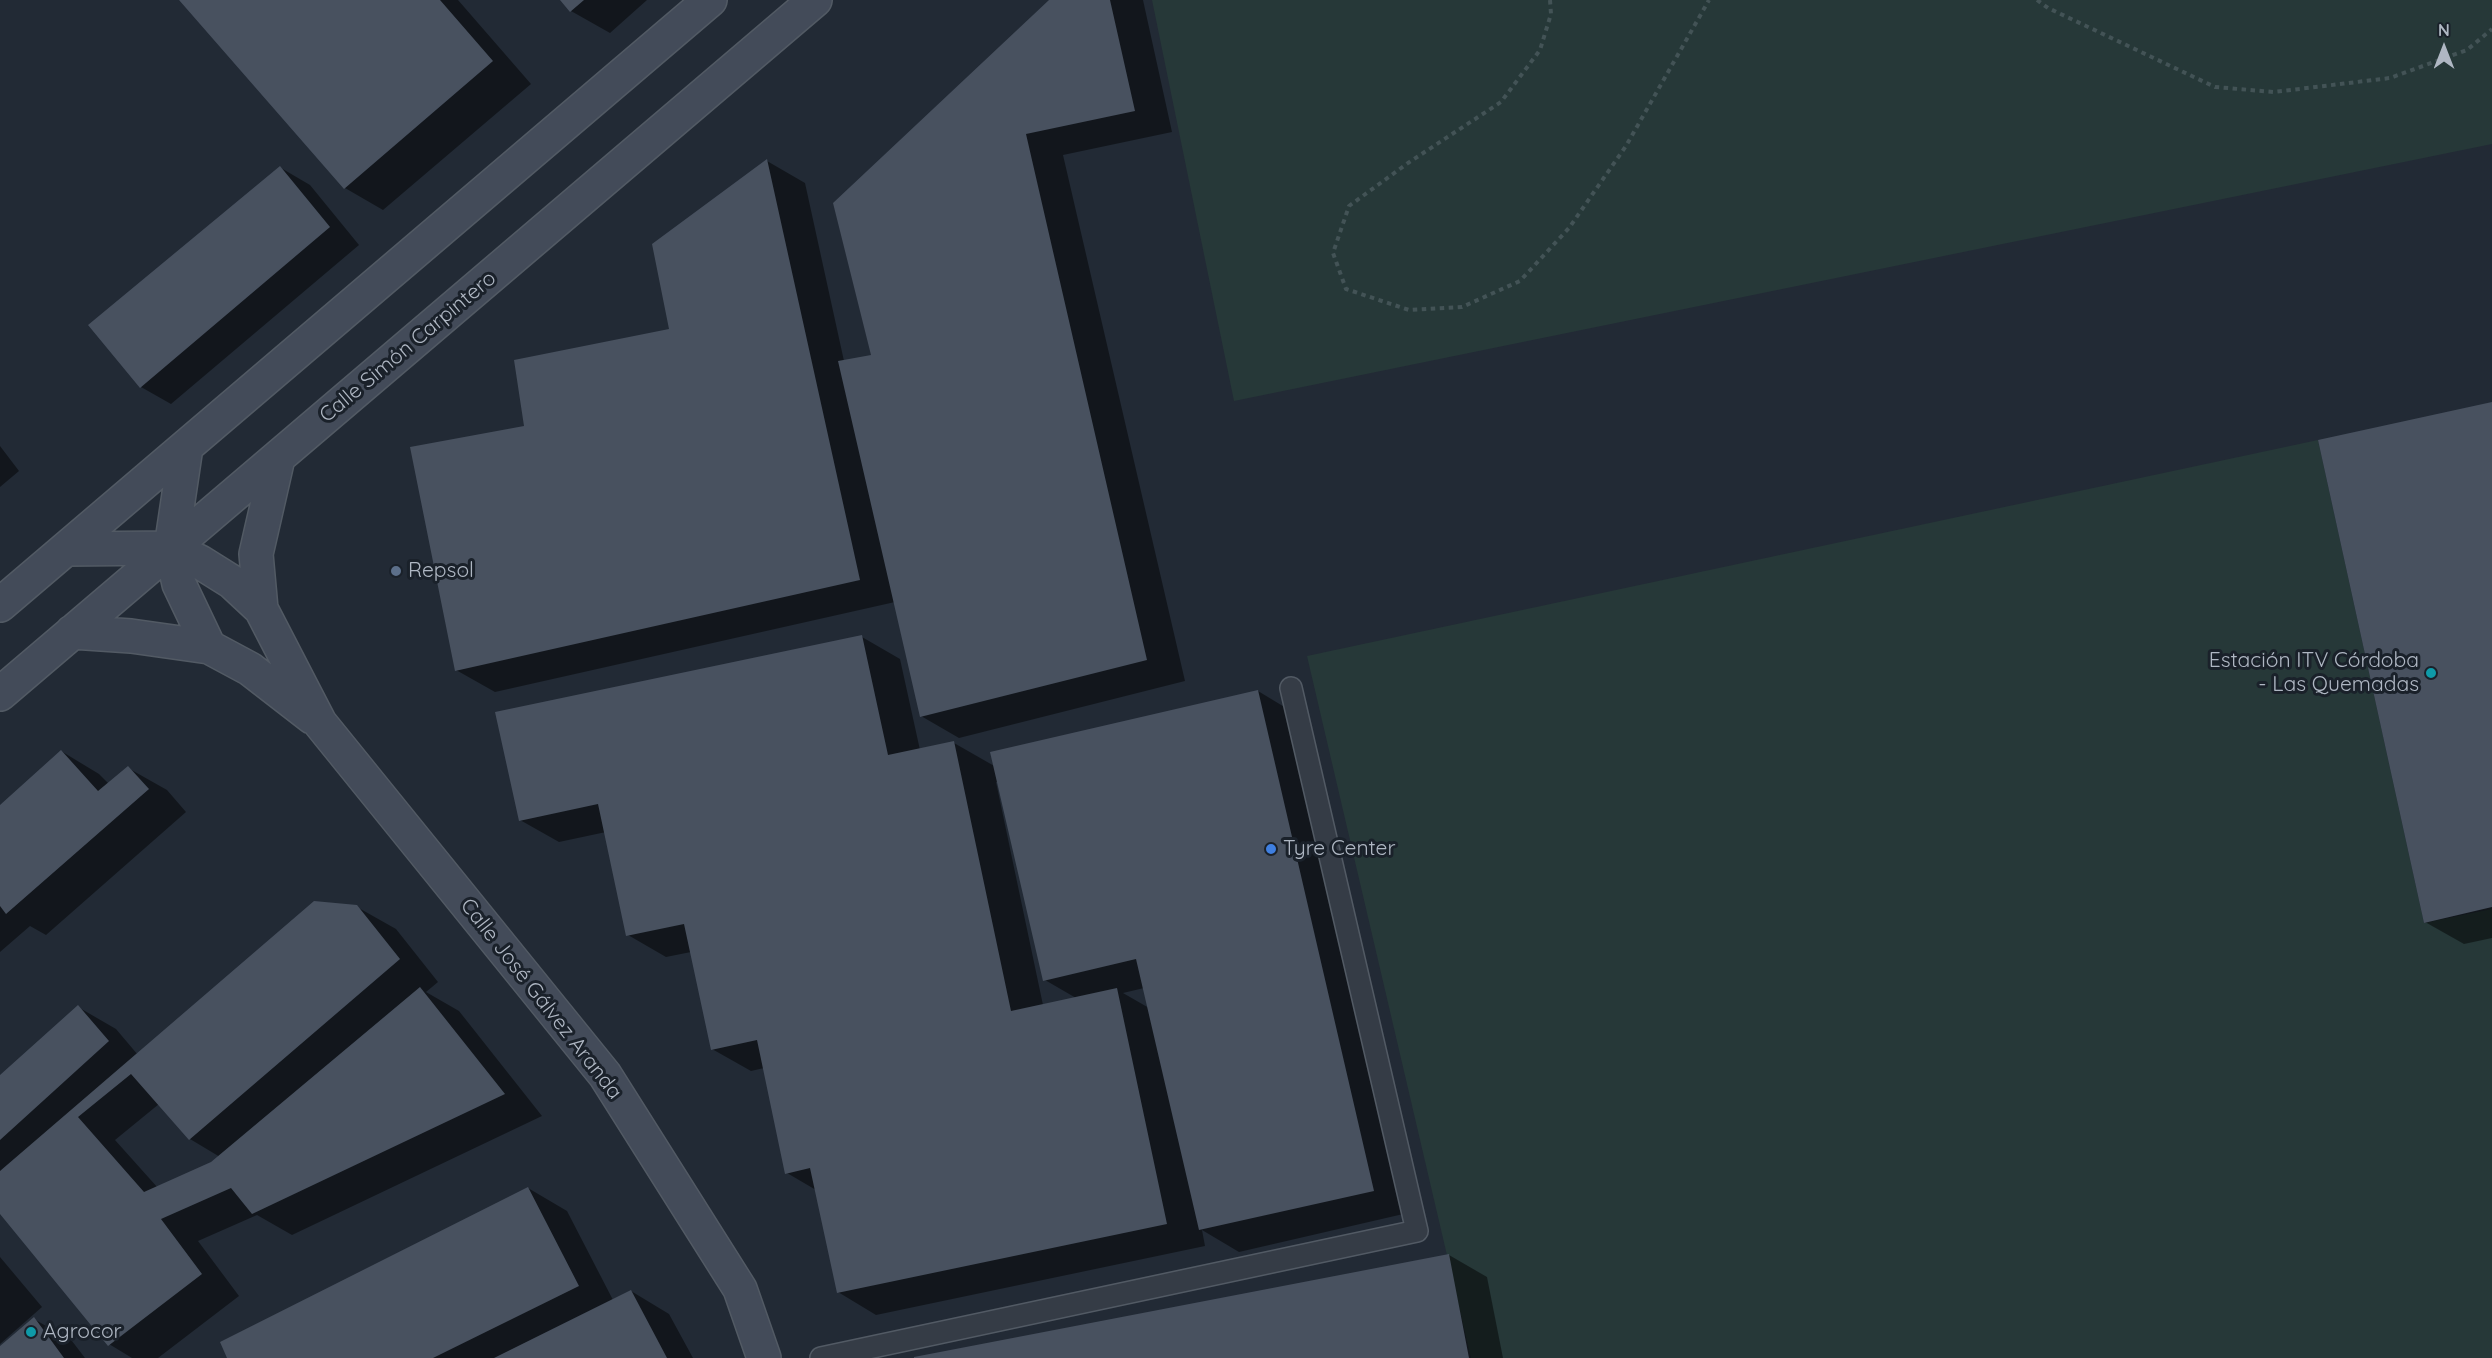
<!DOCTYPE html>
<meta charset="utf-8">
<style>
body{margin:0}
#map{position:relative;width:2492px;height:1358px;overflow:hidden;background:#222a35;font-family:Quicksand,sans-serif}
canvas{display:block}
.north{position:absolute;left:2414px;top:18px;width:60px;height:60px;-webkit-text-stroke:4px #1a212a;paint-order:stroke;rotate:0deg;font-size:16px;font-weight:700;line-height:24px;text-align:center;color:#afb7c3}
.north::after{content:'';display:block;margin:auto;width:21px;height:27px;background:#afb7c3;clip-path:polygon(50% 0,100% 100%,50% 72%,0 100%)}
</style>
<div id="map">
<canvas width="2492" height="1358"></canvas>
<div class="north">N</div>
</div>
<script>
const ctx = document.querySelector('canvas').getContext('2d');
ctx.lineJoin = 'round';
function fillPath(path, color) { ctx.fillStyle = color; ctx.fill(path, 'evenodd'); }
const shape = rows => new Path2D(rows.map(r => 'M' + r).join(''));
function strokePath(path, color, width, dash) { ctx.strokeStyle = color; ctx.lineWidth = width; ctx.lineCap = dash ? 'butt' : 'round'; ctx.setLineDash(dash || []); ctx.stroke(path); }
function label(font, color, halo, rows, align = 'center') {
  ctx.font = font + ' Quicksand,sans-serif'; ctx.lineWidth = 6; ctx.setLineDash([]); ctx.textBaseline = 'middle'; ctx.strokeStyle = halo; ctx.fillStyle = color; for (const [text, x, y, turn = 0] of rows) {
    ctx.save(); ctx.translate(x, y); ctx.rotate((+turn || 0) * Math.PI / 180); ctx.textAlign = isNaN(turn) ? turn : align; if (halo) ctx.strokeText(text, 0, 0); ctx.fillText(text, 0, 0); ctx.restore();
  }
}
fillPath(shape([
 [1152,0,2492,0,2492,144,1234,401],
 [2318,440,2424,923,2492,909,2492,1358,1471,1358,1307,656]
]), '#263838');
fillPath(shape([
 [181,0,458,0,531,84,383,210,345,188],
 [562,0,647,0,610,33,571,11],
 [1051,0,1143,0,1172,132,1063,155,1185,681,959,738,921,716,895,602,495,692,456,670,526,427,670,330,767,161,805,183,844,361,873,356],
 [281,168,310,185,359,245,171,404,141,387],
 [2492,404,2492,938,2464,944,2425,922],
 [0,446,19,471,0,487],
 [862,637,900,659,920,750,954,743,996,767,1258,691,1296,714,1412,1212,1239,1252,1202,1230,1205,1246,876,1315,838,1292,816,1190,787,1173,764,1068,751,1071,712,1049,691,952,666,957,628,935,606,832,559,842,520,820],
 [996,782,999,782,1045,980,1076,998,1043,1005],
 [1144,988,1149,1008,1123,993],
 [61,751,99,774,109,784,128,768,167,790,186,812,46,935,30,926,0,952,0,807],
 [357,907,396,929,438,982,426,992,459,1011,542,1116,292,1235,257,1215,198,1241,239,1296,158,1358,132,1358,109,1344,0,1212,0,1077,78,1007,116,1029,138,1055],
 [159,1104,190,1139,220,1157,212,1164,158,1188,115,1140],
 [528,1188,567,1211,613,1300,631,1291,669,1314,693,1358,229,1358],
 [1449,1255,1487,1277,1503,1358,916,1358],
 [0,1257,42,1307,0,1344],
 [34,1319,72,1341,85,1358,0,1358,0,1348]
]), '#0007');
fillPath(shape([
 [179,0,440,0,493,61,344,189],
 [560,0,584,0,570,12],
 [1049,0,1110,0,1135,111,1026,134,1147,660,920,717,838,361,871,355,833,203],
 [767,159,860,580,455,671,410,447,524,426,514,360,669,329,652,244],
 [280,166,330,227,140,388,88,325],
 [2492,402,2492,907,2424,923,2318,440],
 [862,635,888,755,954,741,1011,1011,1117,988,1167,1224,837,1293,810,1168,785,1174,757,1040,711,1050,684,924,626,936,598,804,519,821,495,712],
 [1258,690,1374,1191,1199,1230,1136,959,1043,981,990,752],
 [61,750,98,791,128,766,149,789,6,914,0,906,0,805],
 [314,901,357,905,400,959,189,1140,131,1074,78,1117,144,1192,211,1162,420,987,505,1094,252,1214,231,1188,161,1219,202,1274,108,1346,0,1214,0,1171],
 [78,1005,109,1041,0,1140,0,1075],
 [528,1187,579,1286,433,1358,227,1358,220,1342],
 [1449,1254,1469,1358,914,1358,914,1357],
 [631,1290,667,1358,494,1358],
 [34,1317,64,1358,0,1358,0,1346]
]), '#48515f');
const lane = shape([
 [821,1358,1417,1231,1291,688]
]);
const secondary = shape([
 [186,447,171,548,179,584,209,647],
 [278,458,256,554,261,609,320,723,605,1075,740,1289,764,1358],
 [67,549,171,548,200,562,232,582,261,609],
 [0,605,710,0],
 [72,632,131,636,209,647,250,669,312,717],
 [0,694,815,0]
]);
strokePath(lane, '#525a64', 24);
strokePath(secondary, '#525a64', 36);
strokePath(shape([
 [1550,0,1551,14,1540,50,1501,102,1408,163,1349,206,1333,253,1346,289,1409,310,1462,307,1520,281,1569,228,1626,146,1709,0],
 [2037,0,2048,8,2215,87,2274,92,2390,78,2467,50,2492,29]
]), '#435356', 4, [4.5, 4.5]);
strokePath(lane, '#353c46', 21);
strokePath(secondary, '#434b59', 33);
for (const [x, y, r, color] of [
 [396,571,6,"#5c6f8a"],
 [2431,673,6,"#0f9aa8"],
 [1271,849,6,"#3f7fe0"],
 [31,1332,6,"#0f9aa8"]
]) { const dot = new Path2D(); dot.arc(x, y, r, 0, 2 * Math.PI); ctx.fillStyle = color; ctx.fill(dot); strokePath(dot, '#1a212a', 2); }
label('21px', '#afb7c3', '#1a212a', [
 ["Calle Simón Carpintero",408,347,-40],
 ["Calle José Gálvez Aranda",541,999,52]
]);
label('21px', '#afb7c3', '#1a212a', [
 ["Repsol",408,571],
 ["Estación ITV Córdoba",2419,661,"right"],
 ["- Las Quemadas",2419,685,"right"],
 ["Tyre Center",1283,849],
 ["Agrocor",43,1332]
], 'left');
</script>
